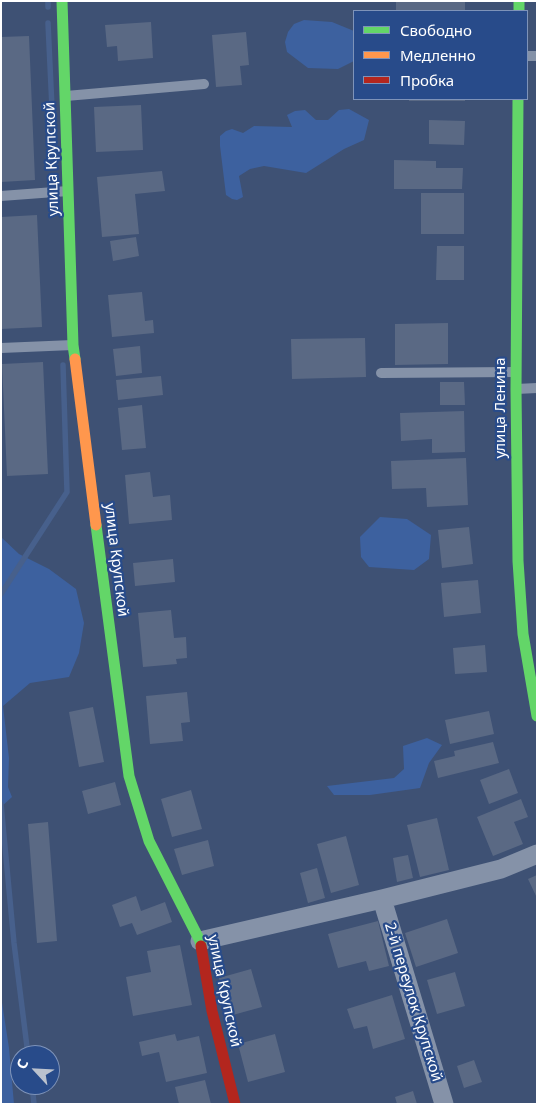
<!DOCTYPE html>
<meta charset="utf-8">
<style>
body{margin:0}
#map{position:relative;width:538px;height:1105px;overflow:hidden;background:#3e5174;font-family:"Noto Sans",sans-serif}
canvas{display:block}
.frame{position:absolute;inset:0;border:2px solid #fff;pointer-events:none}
.legend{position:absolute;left:353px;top:10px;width:175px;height:90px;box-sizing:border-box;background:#284b8a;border:1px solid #7e93b9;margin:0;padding:6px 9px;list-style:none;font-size:15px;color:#fff}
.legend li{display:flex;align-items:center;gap:10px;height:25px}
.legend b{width:25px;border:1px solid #7e93b9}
.north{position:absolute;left:10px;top:1045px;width:50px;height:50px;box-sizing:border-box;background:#284b8a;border:1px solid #7e93b9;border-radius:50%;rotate:295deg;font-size:14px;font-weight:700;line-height:20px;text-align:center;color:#fff}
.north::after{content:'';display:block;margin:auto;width:18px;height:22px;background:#bbc2ce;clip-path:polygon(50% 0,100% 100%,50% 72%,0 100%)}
</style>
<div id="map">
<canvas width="538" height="1105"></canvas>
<div class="frame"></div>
<ul class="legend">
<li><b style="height:6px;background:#63d668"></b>Свободно</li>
<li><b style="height:6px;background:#ff974d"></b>Медленно</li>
<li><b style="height:6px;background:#b3261e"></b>Пробка</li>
</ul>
<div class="north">С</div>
</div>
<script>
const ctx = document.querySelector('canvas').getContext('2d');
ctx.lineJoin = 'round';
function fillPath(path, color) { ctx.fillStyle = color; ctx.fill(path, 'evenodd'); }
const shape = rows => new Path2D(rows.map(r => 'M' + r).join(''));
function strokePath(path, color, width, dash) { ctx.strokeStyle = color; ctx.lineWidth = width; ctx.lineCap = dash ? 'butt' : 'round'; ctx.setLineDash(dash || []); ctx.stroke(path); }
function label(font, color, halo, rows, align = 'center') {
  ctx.font = font + ' "Noto Sans",sans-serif'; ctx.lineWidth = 4.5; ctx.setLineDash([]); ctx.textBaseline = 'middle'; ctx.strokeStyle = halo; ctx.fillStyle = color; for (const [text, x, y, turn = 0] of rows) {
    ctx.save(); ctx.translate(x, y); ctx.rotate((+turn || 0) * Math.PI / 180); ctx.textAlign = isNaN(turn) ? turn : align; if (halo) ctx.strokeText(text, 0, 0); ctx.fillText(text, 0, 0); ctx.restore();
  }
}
fillPath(shape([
 [304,20,332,22,354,31,354,61,338,69,308,68,287,52,285,42,288,32,294,24],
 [349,109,369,120,364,140,344,149,306,173,264,166,250,169,239,176,243,197,237,200,232,199,226,195,220,146,220,136,226,131,232,129,243,133,254,126,292,127,287,115,295,111,305,110,316,120,328,120,339,110],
 [380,517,407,519,431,535,429,559,414,570,369,567,361,557,360,537],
 [1,537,19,554,49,569,76,589,84,623,79,653,69,677,30,683,3,706,9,758,8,787,12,797,1,807],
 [427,738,442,745,429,763,420,788,370,795,334,795,327,786,394,778,404,769,403,746],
 [1,996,9,1048,14,1104,1,1104]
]), '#3d619f');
strokePath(shape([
 [48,1,48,7],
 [48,23,52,108],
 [1,594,67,492,63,365],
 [1,804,14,943,28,1055],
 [32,1085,34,1104]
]), '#47608c', 5.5);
fillPath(shape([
 [396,1,465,1,465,11,396,10],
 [151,22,153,58,118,61,117,46,107,47,105,25],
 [246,32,249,65,240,66,242,85,216,87,212,35],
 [29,36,35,180,1,182,1,37],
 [409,99,465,99,465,101,409,101],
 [141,105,143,150,96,152,94,107],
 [429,120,465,121,464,145,429,144],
 [394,160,436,161,436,168,463,168,462,189,394,189],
 [162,171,165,191,135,194,139,234,102,237,97,177],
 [421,193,464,193,464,234,421,234],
 [37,215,42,327,1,329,1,217],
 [136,237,139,256,113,261,110,241],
 [437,246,464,246,464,280,436,280],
 [142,292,145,321,153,320,154,333,112,337,108,295],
 [448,323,448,364,395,365,395,324],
 [365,338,366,377,292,379,291,339],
 [140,346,142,373,116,376,113,349],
 [43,362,48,474,7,476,2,364],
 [161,376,163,395,118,400,116,380],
 [440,382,464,382,465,405,440,405],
 [142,405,146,448,122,450,118,408],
 [464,411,465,452,432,453,432,439,401,441,400,413],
 [466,458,468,505,427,507,426,488,392,489,391,461],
 [150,472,153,497,170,495,172,520,129,524,125,475],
 [469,527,473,564,442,568,438,530],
 [173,559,175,582,135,586,133,563],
 [478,580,481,613,444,617,441,583],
 [171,610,174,638,186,637,187,658,176,659,177,664,143,667,138,613],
 [485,645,487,672,455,674,453,648],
 [187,692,190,722,181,723,183,741,150,744,146,696],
 [93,707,104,762,79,767,69,712],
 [489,711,494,734,450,744,445,720],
 [493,742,499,763,438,778,434,761,455,756,454,751],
 [509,769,518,793,489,804,480,780],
 [115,782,121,805,88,814,82,791],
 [191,790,202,829,172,837,161,799],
 [521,799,528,817,514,822,523,844,493,856,477,817],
 [437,818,449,870,420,877,407,825],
 [48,822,57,941,37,943,28,824],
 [346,836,359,885,331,893,317,844],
 [208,840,214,866,182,875,174,849],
 [408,855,413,878,397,882,393,858],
 [317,868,325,898,308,903,300,873],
 [537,875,537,898,528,879],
 [136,896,141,911,165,902,172,922,137,935,132,923,120,927,112,905],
 [447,919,458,953,416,967,405,933],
 [378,921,389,966,369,971,366,961,338,968,328,934],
 [180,945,192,1005,133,1016,126,977,151,972,147,951],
 [251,969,262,1007,229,1016,219,978],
 [455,972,465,1006,437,1014,427,980],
 [392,995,405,1039,373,1049,367,1026,354,1029,347,1009],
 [175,1034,177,1041,199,1036,207,1073,166,1082,159,1052,142,1056,139,1042],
 [275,1034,285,1072,248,1082,238,1044],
 [474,1060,482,1082,464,1088,457,1066],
 [205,1080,211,1104,179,1104,175,1087],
 [413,1091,417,1104,397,1104,395,1097]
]), '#5a6984');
strokePath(shape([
 [527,56,537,56],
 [66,96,204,84],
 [1,196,68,191],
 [1,348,73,345],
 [381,373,515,372],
 [516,389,537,388]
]), '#8592a8', 10);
strokePath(shape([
 [382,899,444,1104],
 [200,941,382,899,501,869,537,854]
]), '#8592a8', 19);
strokePath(shape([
 [62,1,73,345,75,359],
 [519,1,519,11],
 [518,99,516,389,518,561,523,634,537,716],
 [96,525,129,776,149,841,200,941,201,946]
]), '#63d668', 11);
strokePath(shape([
 [75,359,96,525]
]), '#ff974d', 11);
strokePath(shape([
 [201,946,212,1011,235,1104]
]), '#b3261e', 11);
label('15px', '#fff', '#284b8a', [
 ["улица Крупской",52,159,-92],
 ["улица Ленина",501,408,-90],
 ["улица Крупской",116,560,83],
 ["улица Крупской",224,991,78],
 ["2-й переулок Крупской",413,1002,73]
]);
</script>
